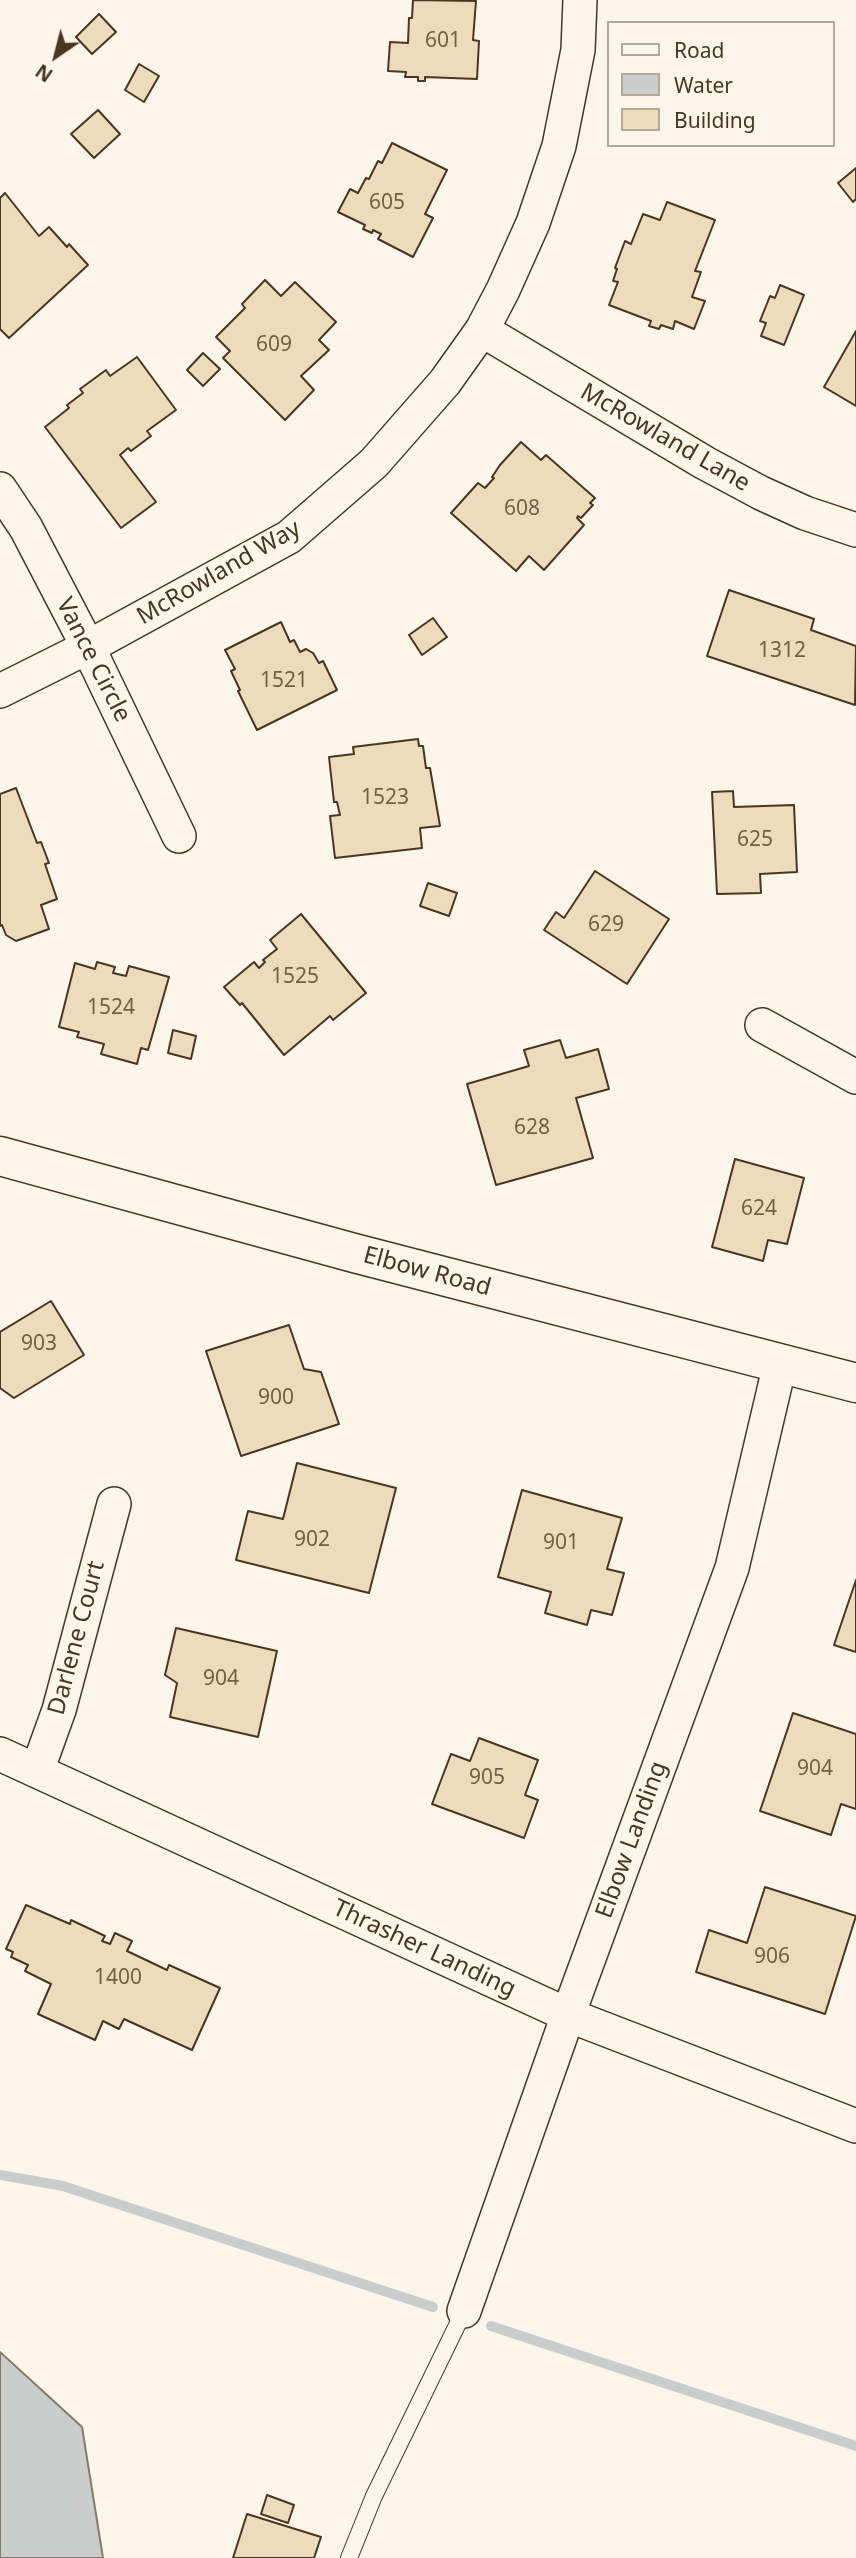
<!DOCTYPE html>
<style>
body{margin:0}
#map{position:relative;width:856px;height:2558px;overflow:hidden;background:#fbf6e9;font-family:"Noto Sans",sans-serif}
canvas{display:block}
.legend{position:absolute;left:607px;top:21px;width:228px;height:126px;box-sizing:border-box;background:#fbf6e9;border:2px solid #b4a999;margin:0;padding:9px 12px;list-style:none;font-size:21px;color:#4a3520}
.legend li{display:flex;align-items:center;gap:14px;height:35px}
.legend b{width:35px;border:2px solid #b4a999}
.north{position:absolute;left:21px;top:21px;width:70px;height:70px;-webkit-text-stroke:5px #fbf6e9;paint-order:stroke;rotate:215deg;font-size:19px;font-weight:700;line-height:28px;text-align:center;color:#4a3520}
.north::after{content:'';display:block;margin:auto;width:24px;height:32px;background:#4a3520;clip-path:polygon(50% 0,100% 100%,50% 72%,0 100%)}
</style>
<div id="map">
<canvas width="856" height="2558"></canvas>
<ul class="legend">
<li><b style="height:9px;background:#fbf6e9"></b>Road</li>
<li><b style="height:19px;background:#c9cecd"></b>Water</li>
<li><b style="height:19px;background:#ecdcbc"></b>Building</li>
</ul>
<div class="north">N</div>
</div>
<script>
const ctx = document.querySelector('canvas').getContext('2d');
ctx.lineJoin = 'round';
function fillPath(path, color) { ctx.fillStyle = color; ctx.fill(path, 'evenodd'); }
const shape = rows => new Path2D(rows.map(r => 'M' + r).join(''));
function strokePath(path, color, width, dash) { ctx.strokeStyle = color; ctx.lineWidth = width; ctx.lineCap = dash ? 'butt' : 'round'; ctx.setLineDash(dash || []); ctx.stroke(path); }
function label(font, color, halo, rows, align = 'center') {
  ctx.font = font + ' "Noto Sans",sans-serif'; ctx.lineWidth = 5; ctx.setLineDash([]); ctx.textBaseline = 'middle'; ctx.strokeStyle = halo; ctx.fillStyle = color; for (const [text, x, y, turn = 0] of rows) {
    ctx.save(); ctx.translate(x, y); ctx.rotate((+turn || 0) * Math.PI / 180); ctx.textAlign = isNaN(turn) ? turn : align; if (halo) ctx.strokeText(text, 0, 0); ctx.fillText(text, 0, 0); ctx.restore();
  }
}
const water = shape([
 [0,2352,82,2427,103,2558,0,2558,0,2352]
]);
fillPath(water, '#c9cecd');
strokePath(water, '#887966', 2);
strokePath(shape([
 [0,2175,63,2186,433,2307],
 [491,2326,856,2446]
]), '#c9cecd', 10);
const building = shape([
 [413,0,476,1,473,40,479,41,477,79,425,77,425,81,418,81,418,77,405,77,406,72,388,71,390,42,408,43,409,18,412,18,413,0],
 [99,14,116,32,92,54,76,37,99,14],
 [139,64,159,76,144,102,125,90,139,64],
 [98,110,120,134,94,158,71,134,98,110],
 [392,143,447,170,425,214,433,218,413,257,378,239,381,234,373,230,372,233,363,229,365,225,338,212,350,189,358,193,366,178,369,179,378,161,382,163,392,143],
 [856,168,856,199,853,202,838,183,856,168],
 [5,193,39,236,49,227,67,247,69,244,88,265,9,338,0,329,0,198,5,193],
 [667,202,715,220,695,271,701,272,692,297,705,301,694,329,675,321,673,329,661,325,659,329,649,326,651,321,609,305,618,282,613,281,617,269,615,268,625,241,631,244,643,214,660,220,667,202],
 [265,280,281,296,295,282,336,322,319,340,329,350,301,376,314,390,285,420,223,358,230,351,216,337,245,308,242,304,265,280],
 [780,285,804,295,784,345,761,336,766,323,760,321,770,296,775,298,780,285],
 [856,331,856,406,824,387,856,331],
 [203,353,220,369,203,386,187,370,203,353],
 [137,357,176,410,147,431,151,436,131,451,128,448,120,455,156,502,121,528,45,427,69,408,67,405,83,393,80,389,106,370,110,376,137,357],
 [521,442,541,460,546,455,595,498,590,503,593,505,581,518,578,516,577,518,584,525,544,570,529,556,516,571,451,513,478,483,485,488,494,478,492,477,500,465,521,442],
 [729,590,814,619,811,630,856,646,855,705,707,656,729,590],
 [433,618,447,637,422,655,409,635,433,618],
 [281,622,290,642,294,640,300,652,306,649,313,653,319,663,323,661,337,690,257,730,238,691,240,690,231,671,235,669,225,650,281,622],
 [418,739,419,746,423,746,426,768,430,768,440,826,420,828,422,848,335,858,330,816,340,815,337,802,334,802,329,757,354,754,353,747,418,739],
 [16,788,37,843,41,842,49,863,45,864,57,899,41,905,49,929,16,941,6,935,2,925,0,926,0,794,16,788],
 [733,791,734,807,794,805,797,872,760,874,761,893,717,894,712,792,733,791],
 [595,871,669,919,627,984,544,930,556,912,564,918,595,871],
 [428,883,457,893,449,916,420,906,428,883],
 [301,914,366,993,333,1020,330,1016,284,1055,242,1003,240,1005,224,987,254,962,259,968,265,962,263,960,277,949,270,940,301,914],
 [97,962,115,967,113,973,126,976,129,966,169,977,148,1050,141,1048,137,1064,101,1054,104,1044,77,1037,79,1032,59,1027,75,963,95,969,97,962],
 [173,1030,196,1036,191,1059,168,1053,173,1030],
 [560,1040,566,1058,598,1049,609,1089,576,1098,593,1158,496,1185,467,1084,529,1066,524,1050,560,1040],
 [735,1159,804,1178,787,1244,768,1240,763,1261,712,1247,735,1159],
 [51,1301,84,1355,14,1398,0,1388,0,1332,51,1301],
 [289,1325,304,1369,321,1372,339,1424,241,1456,206,1351,289,1325],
 [297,1463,396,1488,369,1593,236,1560,248,1511,283,1519,297,1463],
 [522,1490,622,1518,607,1569,624,1573,612,1615,591,1610,587,1625,545,1613,551,1592,498,1577,522,1490],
 [856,1580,856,1652,834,1645,856,1580],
 [176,1628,277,1651,258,1737,170,1717,177,1683,165,1675,176,1628],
 [793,1713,856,1734,856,1809,841,1804,831,1835,760,1811,793,1713],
 [479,1738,538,1760,525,1795,538,1800,524,1838,432,1804,451,1754,470,1761,479,1738],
 [765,1887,856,1916,825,2014,696,1972,709,1930,747,1943,765,1887],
 [26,1905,70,1924,71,1920,105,1936,102,1941,110,1944,115,1933,132,1941,127,1951,167,1970,169,1965,220,1988,192,2050,124,2019,119,2029,103,2021,95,2040,38,2014,51,1984,25,1971,28,1965,11,1957,13,1952,6,1949,26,1905],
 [267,2495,294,2505,288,2523,261,2514,267,2495],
 [247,2514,321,2537,314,2558,233,2558,247,2514]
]);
fillPath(building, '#ecdcbc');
strokePath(building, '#4a3520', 2);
const service = shape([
 [349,2558,374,2496,464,2311]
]);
const minor = shape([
 [482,330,705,463,761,493,805,513,856,530],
 [0,489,26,528,88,647,179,836],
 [0,691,88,647,289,537,374,463,445,382,482,330,503,290,533,223,559,146,578,50,580,0],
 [762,1025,856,1077],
 [0,1754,568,2015,856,2126],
 [37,1771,59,1710,114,1504],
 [464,2311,568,2015,732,1568,780,1364]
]);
const tertiary = shape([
 [0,1156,354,1253,856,1383]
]);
strokePath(service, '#4a3520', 18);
strokePath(minor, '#4a3520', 36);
strokePath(tertiary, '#4a3520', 41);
strokePath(service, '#fbf6e9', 16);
strokePath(minor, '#fbf6e9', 33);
strokePath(tertiary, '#fbf6e9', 38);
label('21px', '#725f47', null, [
 ["601",443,41],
 ["605",387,203],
 ["609",274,345],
 ["608",522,509],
 ["1312",782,651],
 ["1521",284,681],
 ["1523",385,798],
 ["625",755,840],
 ["629",606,925],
 ["1525",295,977],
 ["1524",111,1008],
 ["628",532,1128],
 ["624",759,1209],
 ["903",39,1344],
 ["900",276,1398],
 ["902",312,1540],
 ["901",561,1543],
 ["904",221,1679],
 ["904",815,1769],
 ["905",487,1778],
 ["906",772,1957],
 ["1400",118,1978]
]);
label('24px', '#4a3520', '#fbf6e9', [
 ["McRowland Lane",665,438,30],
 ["McRowland Way",219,573,-30],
 ["Vance Circle",93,660,63],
 ["Elbow Road",427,1272,15],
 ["Darlene Court",77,1638,-75],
 ["Elbow Landing",632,1840,-70],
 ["Thrasher Landing",424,1949,25]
]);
</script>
